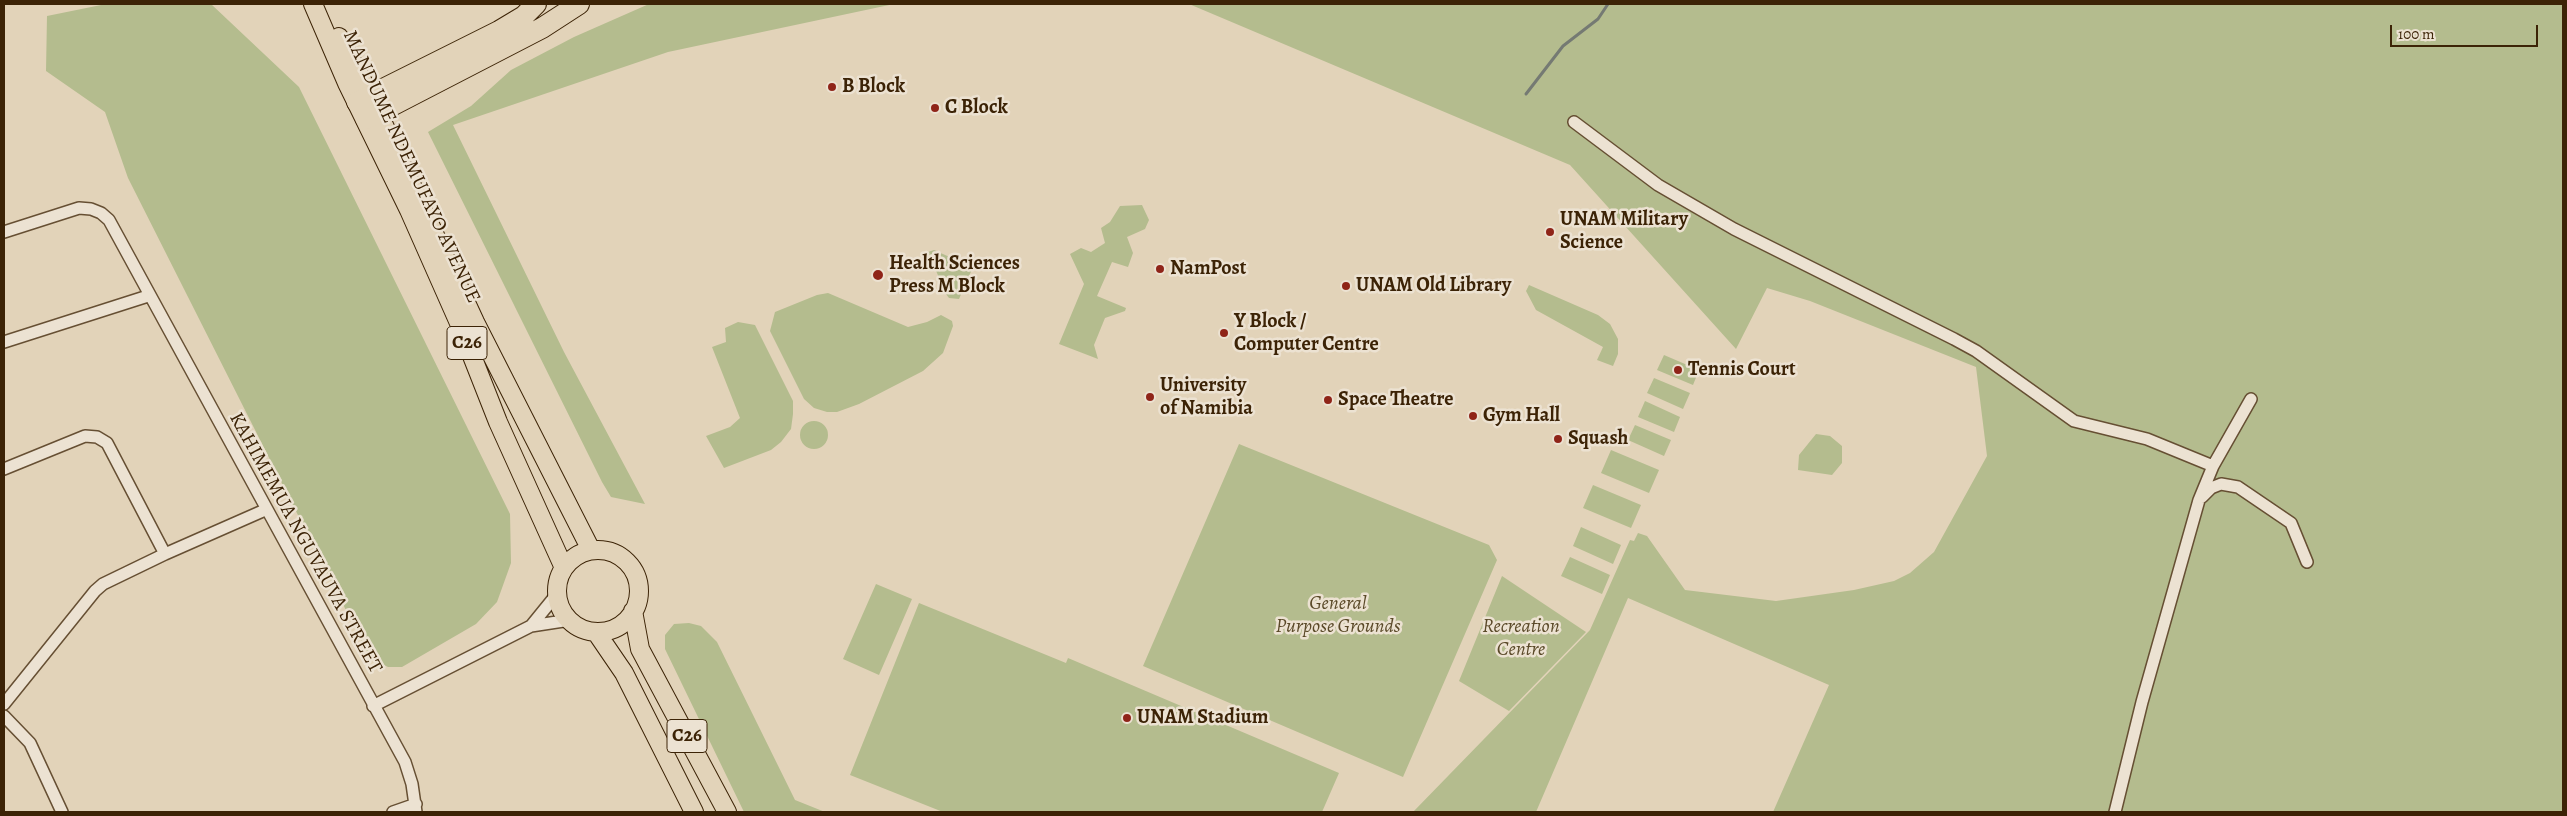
<!DOCTYPE html>
<style>
body{margin:0}
#map{position:relative;width:2567px;height:816px;overflow:hidden;background:#e2d3b9;font-family:Alegreya,serif}
canvas{display:block}
.frame{position:absolute;inset:0;border:5px solid #3c2306;pointer-events:none}
.scale{position:absolute;left:2390px;top:25px;width:148px;height:22px;box-sizing:border-box;border:2px solid #3c2306;border-top:0;padding-left:6px;font-size:15px;line-height:18px;white-space:nowrap;color:#3c2306;-webkit-text-stroke:4px #ece2d2;paint-order:stroke}
</style>
<div id="map">
<canvas width="2567" height="816"></canvas>
<div class="frame"></div>
<div class="scale">100 m</div>
</div>
<script>
const ctx = document.querySelector('canvas').getContext('2d');
ctx.lineJoin = 'round';
function fillPath(path, color) { ctx.fillStyle = color; ctx.fill(path, 'evenodd'); }
const shape = rows => new Path2D(rows.map(r => 'M' + r).join(''));
function strokePath(path, color, width, dash) { ctx.strokeStyle = color; ctx.lineWidth = width; ctx.lineCap = dash ? 'butt' : 'round'; ctx.setLineDash(dash || []); ctx.stroke(path); }
function label(font, color, halo, rows, align = 'center') {
  ctx.font = font + ' Alegreya,serif'; ctx.lineWidth = 5; ctx.setLineDash([]); ctx.textBaseline = 'middle'; ctx.strokeStyle = halo; ctx.fillStyle = color; for (const [text, x, y, turn = 0] of rows) {
    ctx.save(); ctx.translate(x, y); ctx.rotate((+turn || 0) * Math.PI / 180); ctx.textAlign = isNaN(turn) ? turn : align; if (halo) ctx.strokeText(text, 0, 0); ctx.fillText(text, 0, 0); ctx.restore();
  }
}
fillPath(shape([
 [106,4,211,4,299,87,510,514,511,563,497,602,476,624,402,667,388,667,374,660,366,650,128,178,105,112,46,71,47,16],
 [649,4,894,4,668,52,453,125,564,352,645,504,611,497,602,482,428,132,471,106,511,70,574,37],
 [1189,4,2563,4,2563,812,1773,812,1829,685,1628,598,1536,812,1413,812,1590,630,1630,540,1634,541,1638,533,1647,536,1685,590,1776,601,1854,590,1894,581,1910,573,1934,552,1987,456,1976,367,1810,301,1767,288,1736,349,1570,165],
 [1142,205,1149,220,1145,229,1127,237,1133,253,1128,267,1112,262,1097,296,1126,308,1125,311,1105,318,1094,345,1098,359,1059,344,1084,284,1070,254,1081,248,1091,252,1105,243,1101,228,1110,222,1120,206],
 [934,250,963,263,977,258,959,299,949,298,946,294,928,252],
 [1529,285,1598,315,1610,324,1618,339,1618,354,1613,366,1597,360,1603,347,1536,310,1526,291],
 [828,293,908,327,927,322,941,315,952,321,953,326,943,353,923,371,859,404,837,412,827,412,814,408,804,399,770,331,775,312,817,295],
 [738,322,755,325,793,401,793,414,791,429,781,442,771,450,724,468,706,436,730,427,740,418,712,347,726,342,725,328],
 [1664,355,1699,370,1693,385,1657,370],
 [1654,378,1690,393,1683,409,1647,393],
 [1645,401,1680,417,1674,432,1638,417],
 '800 435a14 14 0 1 1 28 0a14 14 0 1 1-28 0Z',
 [1635,425,1671,440,1664,456,1628,440],
 [1816,434,1830,436,1842,446,1842,463,1832,475,1798,470,1799,455],
 [1239,444,1489,545,1497,560,1403,777,1143,666],
 [1611,450,1659,470,1649,493,1601,473],
 [1593,485,1641,505,1631,528,1583,508],
 [1581,527,1621,545,1613,564,1573,546],
 [1570,557,1610,575,1602,594,1561,576],
 [1502,576,1586,632,1509,711,1459,681],
 [876,584,912,599,879,675,843,659],
 [919,603,1066,663,1068,658,1339,773,1322,812,943,812,850,775],
 [689,623,701,626,717,642,795,800,825,812,744,812,665,649,665,635,674,624]
]), '#b4bc8e');
strokePath(shape([
 [1526,94,1563,46,1598,19,1608,4]
]), '#757a73', 3);
const street = shape([
 [1574,122,1658,185,1734,229,1954,339,1976,351,2074,421,2147,439,2213,466],
 [4,232,79,208,91,209,101,213,109,220,405,762,412,784,416,812],
 [4,342,148,296],
 [4,469,85,436,97,437,107,443,165,554],
 [2202,497,2211,488,2221,484,2238,487,2291,523,2307,562],
 [531,626,557,594],
 [4,704,95,591,103,584,165,554,265,510],
 [373,706,531,626,570,620],
 [4,716,30,743,62,812],
 [393,812,416,804],
 [2115,812,2142,702,2199,500,2213,466,2251,399]
]);
const primary = shape([
 [313,4,347,83,409,210,459,323,498,422,564,568],
 [339,37,370,95,475,322,591,550],
 '557 591a41 41 0 1 1 82 0a41 41 0 1 1-82 0Z',
 [633,611,640,649,727,812],
 [596,632,624,673,694,812]
]);
const highway = shape([
 [357,102,499,31,524,16,536,4],
 [366,119,542,28,579,4]
]);
strokePath(street, '#664f33', 14);
strokePath(primary, '#3c2306', 20);
strokePath(highway, '#3c2306', 22);
strokePath(street, '#ece2d2', 11);
strokePath(primary, '#e2d3b9', 18);
strokePath(highway, '#e2d3b9', 20);
for (const [x, y, r, color] of [
 [832,87,5,"#8f2418"],
 [935,108,5,"#8f2418"],
 [1550,232,5,"#8f2418"],
 [1160,269,5,"#8f2418"],
 [878,275,6,"#8f2418"],
 [1346,286,5,"#8f2418"],
 [1224,333,5,"#8f2418"],
 [1678,370,5,"#8f2418"],
 [1150,397,5,"#8f2418"],
 [1328,400,5,"#8f2418"],
 [1473,416,5,"#8f2418"],
 [1558,439,5,"#8f2418"],
 [1127,718,5,"#8f2418"]
]) { const dot = new Path2D(); dot.arc(x, y, r, 0, 2 * Math.PI); ctx.fillStyle = color; ctx.fill(dot); strokePath(dot, '#ece2d2', 2); }
for (const [x, y, w] of [
 [467,343,40],
 [687,736,40]
]) { const box = new Path2D(); box.roundRect(x - w / 2, y - 16.5, w, 33, 4); ctx.fillStyle = '#ece2d2'; ctx.fill(box); strokePath(box, '#3c2306', 1); }
label('bold 19px', '#3c2306', null, [
 ["C26",467,343],
 ["C26",687,736]
]);
label('bold 20px', '#3c2306', '#ece2d2', [
 ["B Block",842,87],
 ["C Block",945,108],
 ["UNAM Military",1560,220],
 ["Science",1560,243],
 ["Health Sciences",889,264],
 ["Press M Block",889,287],
 ["NamPost",1170,269],
 ["UNAM Old Library",1356,286],
 ["Y Block /",1234,322],
 ["Computer Centre",1234,345],
 ["Tennis Court",1688,370],
 ["University",1160,386],
 ["of Namibia",1160,409],
 ["Space Theatre",1338,400],
 ["Gym Hall",1483,416],
 ["Squash",1568,439],
 ["UNAM Stadium",1137,718]
], 'left');
label('20px', '#3c2306', '#ece2d2', [
 ["MANDUME NDEMUFAYO AVENUE",411,167,65],
 ["KAHIMEMUA NGUVAUVA STREET",305,543,61]
]);
label('italic 20px', '#5a4928', '#ece2d2', [
 ["General",1338,604],
 ["Purpose Grounds",1338,627],
 ["Recreation",1521,627],
 ["Centre",1521,650]
]);
</script>
